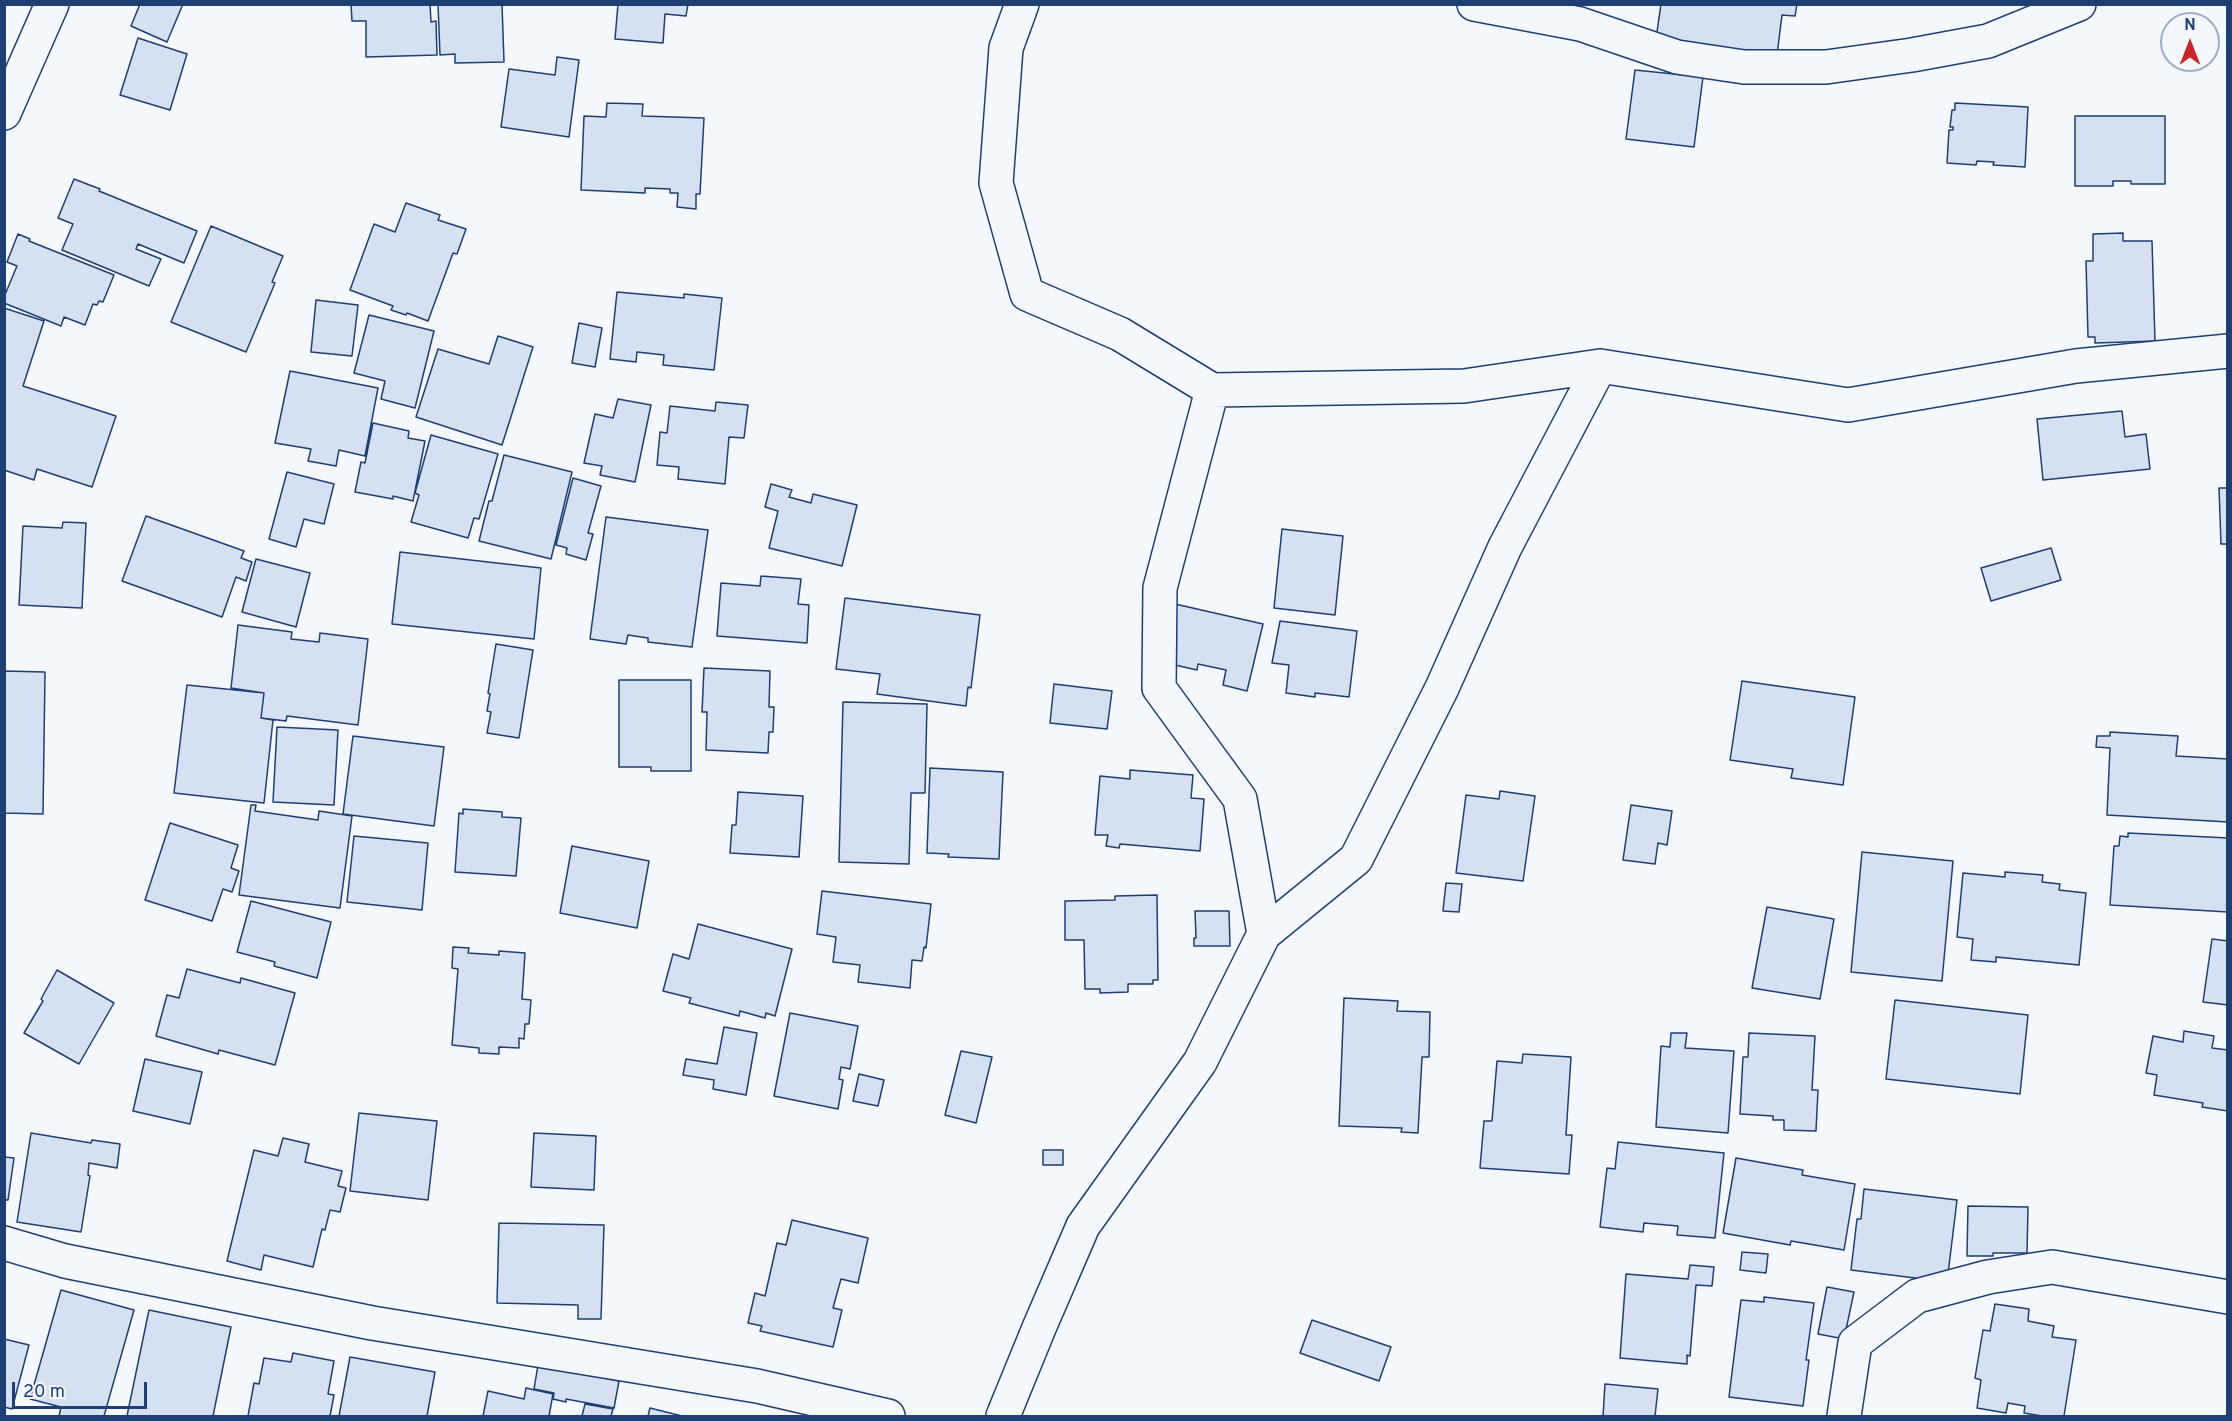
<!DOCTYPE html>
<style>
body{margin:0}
#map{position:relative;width:2232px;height:1421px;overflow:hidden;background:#f4f7fb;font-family:Overpass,sans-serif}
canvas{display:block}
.frame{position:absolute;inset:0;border:6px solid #1d3f73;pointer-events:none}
.north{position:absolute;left:2160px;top:12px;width:60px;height:60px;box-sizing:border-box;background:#f4f7fb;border:2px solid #9eadc5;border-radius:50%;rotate:0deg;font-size:16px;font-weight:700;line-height:24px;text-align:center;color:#1d3f73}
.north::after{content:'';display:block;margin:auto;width:21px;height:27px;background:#c62828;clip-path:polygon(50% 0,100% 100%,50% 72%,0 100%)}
.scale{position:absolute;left:12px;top:1382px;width:135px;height:27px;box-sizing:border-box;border:3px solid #1d3f73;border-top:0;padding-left:8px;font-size:18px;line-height:21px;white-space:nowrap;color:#1d3f73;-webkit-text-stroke:4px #f4f7fb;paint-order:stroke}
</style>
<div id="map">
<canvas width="2232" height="1421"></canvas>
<div class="frame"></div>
<div class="north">N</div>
<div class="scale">20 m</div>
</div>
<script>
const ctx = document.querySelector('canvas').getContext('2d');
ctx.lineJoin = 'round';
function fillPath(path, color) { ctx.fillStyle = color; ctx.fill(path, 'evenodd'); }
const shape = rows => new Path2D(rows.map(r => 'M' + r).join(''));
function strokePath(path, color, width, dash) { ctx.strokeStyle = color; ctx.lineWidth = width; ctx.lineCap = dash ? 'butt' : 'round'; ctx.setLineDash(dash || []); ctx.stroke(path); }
const building = shape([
 [140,4,183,4,167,42,131,26,140,4],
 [351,4,430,4,431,22,436,21,437,55,366,57,366,21,352,21,351,4],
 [438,4,502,4,504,62,455,63,455,54,440,55,438,4],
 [618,4,688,4,686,16,665,14,663,43,615,39,618,4],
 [1661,4,1797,4,1795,16,1782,15,1777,55,1656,39,1661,4],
 [138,38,187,54,170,110,120,95,138,38],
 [557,57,579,60,569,137,501,127,509,69,555,75,557,57],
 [1635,70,1703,77,1694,147,1626,139,1635,70],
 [607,103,643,104,642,116,704,118,700,194,696,194,696,209,677,207,678,193,670,193,670,189,645,188,645,193,581,190,584,116,606,117,607,103],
 [1955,103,2028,107,2025,167,1993,165,1994,162,1977,161,1976,165,1947,163,1949,130,1953,130,1953,127,1950,127,1952,110,1955,110,1955,103],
 [2075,116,2165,116,2165,184,2131,184,2131,181,2113,181,2113,186,2075,186,2075,116],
 [74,179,100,189,99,191,197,231,184,263,138,244,136,249,161,259,149,286,62,250,73,224,58,218,74,179],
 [406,203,440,215,438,220,466,229,457,254,453,253,428,321,407,313,406,315,391,310,393,306,350,290,374,224,395,232,406,203],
 [211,226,283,256,272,282,275,283,246,352,171,322,211,226],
 [2123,233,2123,241,2152,241,2155,341,2095,343,2095,337,2088,337,2086,261,2093,261,2093,234,2123,233],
 [18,234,30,239,29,241,114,275,103,302,99,301,97,305,93,304,85,325,64,317,61,326,4,303,4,297,17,266,7,262,18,234],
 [617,292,684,298,684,294,722,298,714,370,663,365,664,355,637,352,636,362,610,359,617,292],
 [316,300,358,305,352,356,311,352,316,300],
 [4,308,44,321,23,386,116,416,92,487,37,469,34,480,4,470,4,308],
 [369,315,434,331,415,408,381,399,385,381,354,373,369,315],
 [579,323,602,328,595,367,572,363,579,323],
 [498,336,533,347,502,445,416,417,438,349,489,364,498,336],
 [290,371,378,388,365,456,339,450,336,466,308,461,311,449,275,443,290,371],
 [618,399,651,405,635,482,600,475,602,466,584,463,595,414,613,418,618,399],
 [716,402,748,405,744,438,729,437,725,484,678,479,679,467,657,465,660,432,667,433,670,406,715,411,716,402],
 [2122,411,2125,437,2146,434,2150,469,2043,480,2037,419,2122,411],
 [373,423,409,431,408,438,425,441,413,501,393,496,393,499,355,492,361,462,365,463,373,423],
 [431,435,498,454,479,519,474,518,468,538,411,522,419,495,415,493,431,435],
 [504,455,572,472,551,559,479,541,489,501,492,501,504,455],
 [287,472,334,484,324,524,304,519,296,547,269,539,287,472],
 [573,478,601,486,588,533,593,534,586,560,566,554,567,548,556,545,573,478],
 [771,484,792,490,789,497,811,503,813,494,857,505,842,566,769,548,778,511,765,507,771,484],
 [2219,488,2228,488,2228,544,2221,544,2219,488],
 [146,516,244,551,241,558,252,562,246,581,236,577,222,617,122,581,146,516],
 [606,517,708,530,692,647,648,642,648,638,628,635,626,644,590,639,606,517],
 [63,522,86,523,82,608,19,605,23,526,62,528,63,522],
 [1282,529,1343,536,1335,615,1274,608,1282,529],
 [2051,548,2061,580,1991,601,1981,568,2051,548],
 [400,552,541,568,534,639,392,624,400,552],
 [256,559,310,573,296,627,242,612,256,559],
 [761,576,801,579,798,604,809,605,807,643,717,636,721,583,760,586,761,576],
 [845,598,980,615,971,688,968,687,966,706,877,694,880,674,836,669,845,598],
 [1175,604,1263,624,1247,691,1223,685,1226,670,1198,664,1197,670,1162,662,1175,604],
 [1280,621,1357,631,1349,697,1315,693,1315,697,1286,693,1289,665,1272,663,1280,621],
 [238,625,292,632,291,639,319,642,320,633,368,639,358,725,287,716,286,721,261,718,264,693,231,688,238,625],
 [496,644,533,650,519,738,487,733,491,712,487,711,490,694,488,693,496,644],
 [704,668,770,671,769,707,774,707,773,732,769,732,768,753,706,750,707,712,702,712,704,668],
 [4,671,45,672,43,814,4,813,4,671],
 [619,680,691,680,691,771,651,771,651,767,619,767,619,680],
 [1742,681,1855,697,1843,785,1791,778,1793,769,1730,760,1742,681],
 [1054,684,1112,691,1107,729,1050,723,1054,684],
 [187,685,264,693,261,718,273,720,264,803,174,793,187,685],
 [843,702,927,704,925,793,911,793,909,864,839,862,843,702],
 [277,727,338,730,334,805,273,802,277,727],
 [2110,732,2178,736,2176,756,2228,759,2228,822,2107,815,2110,748,2096,747,2097,736,2110,736,2110,732],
 [353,736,444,747,434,826,343,814,353,736],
 [930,768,1003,772,999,859,948,857,949,854,927,853,930,768],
 [1130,770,1193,775,1191,798,1204,799,1200,851,1120,844,1119,848,1106,846,1108,835,1095,835,1100,776,1130,779,1130,770],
 [1500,791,1535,796,1523,881,1456,873,1466,795,1499,799,1500,791],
 [738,792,803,796,799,857,730,853,732,825,736,825,738,792],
 [251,805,256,805,255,811,318,820,319,811,352,816,340,908,239,895,251,805],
 [1631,805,1672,811,1667,845,1658,843,1655,864,1623,860,1631,805],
 [463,809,502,812,502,817,521,818,516,876,455,872,459,813,463,814,463,809],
 [170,823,238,845,231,868,239,871,232,892,223,889,212,921,145,900,170,823],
 [2128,833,2228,838,2228,912,2110,905,2114,846,2119,846,2120,836,2128,837,2128,833],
 [354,836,428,843,422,910,347,902,354,836],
 [572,846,649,861,637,928,560,913,572,846],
 [1862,852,1953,861,1942,981,1851,972,1862,852],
 [2005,872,2043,875,2042,882,2060,884,2059,890,2086,893,2079,965,1996,957,1996,962,1971,960,1973,939,1957,937,1963,873,2005,877,2005,872],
 [1446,883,1462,884,1459,912,1443,911,1446,883],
 [822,891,931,904,926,948,924,947,922,961,912,960,910,988,858,982,860,965,833,962,836,937,817,934,822,891],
 [1157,895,1158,980,1153,980,1153,984,1128,984,1128,992,1100,993,1100,989,1085,989,1084,940,1065,940,1065,901,1115,900,1115,896,1157,895],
 [251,901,331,922,317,978,274,966,275,962,237,952,251,901],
 [1767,907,1834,919,1820,999,1752,988,1767,907],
 [1195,911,1229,911,1230,946,1194,946,1194,938,1196,938,1195,911],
 [698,924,792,949,775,1016,766,1013,765,1018,740,1011,739,1016,689,1003,691,998,663,991,673,954,689,959,698,924],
 [2212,939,2228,941,2228,1005,2203,1002,2212,939],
 [453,947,469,948,468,953,499,955,499,951,525,953,522,999,531,1000,529,1024,525,1024,524,1039,519,1038,519,1048,499,1047,499,1054,479,1053,479,1048,452,1045,458,969,452,968,453,947],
 [187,969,240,983,241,978,295,993,275,1065,219,1050,218,1054,156,1036,167,995,179,998,187,969],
 [57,970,114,1003,79,1064,24,1033,43,1001,41,999,57,970],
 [1344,998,1398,1001,1397,1011,1430,1012,1429,1057,1422,1057,1418,1133,1401,1132,1402,1128,1339,1126,1344,998],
 [1895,1000,2028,1015,2020,1094,1886,1079,1895,1000],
 [790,1013,858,1026,850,1069,841,1067,839,1079,843,1080,838,1109,774,1096,790,1013],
 [724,1027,757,1033,746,1095,713,1089,714,1080,683,1075,686,1059,717,1064,724,1027],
 [2184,1031,2214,1036,2212,1048,2228,1050,2228,1111,2202,1107,2203,1103,2154,1095,2157,1075,2146,1073,2153,1036,2183,1042,2184,1031],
 [1671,1033,1687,1033,1685,1048,1734,1051,1728,1133,1656,1127,1661,1046,1670,1047,1671,1033],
 [1749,1033,1815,1036,1812,1090,1818,1090,1816,1131,1784,1130,1784,1120,1773,1120,1773,1116,1740,1114,1743,1057,1748,1057,1749,1033],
 [961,1051,992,1057,976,1123,945,1115,961,1051],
 [1523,1054,1571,1057,1566,1135,1572,1135,1569,1174,1480,1168,1484,1121,1492,1121,1497,1061,1522,1063,1523,1054],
 [145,1059,202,1072,190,1124,133,1111,145,1059],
 [859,1074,884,1080,878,1106,853,1101,859,1074],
 [359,1113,437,1121,428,1200,350,1191,359,1113],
 [31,1133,91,1143,92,1140,120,1144,117,1168,89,1163,88,1175,90,1176,81,1232,17,1222,31,1133],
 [534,1133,596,1136,594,1190,531,1187,534,1133],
 [283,1138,309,1144,305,1162,342,1171,338,1186,346,1188,340,1212,330,1210,325,1230,322,1229,313,1267,264,1255,261,1270,227,1261,254,1150,278,1156,283,1138],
 [1618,1142,1724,1153,1715,1238,1677,1235,1678,1226,1644,1223,1643,1232,1600,1227,1607,1168,1615,1169,1618,1142],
 [1043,1150,1063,1150,1063,1165,1043,1165,1043,1150],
 [4,1157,14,1158,8,1200,4,1200,4,1157],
 [1736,1158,1803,1170,1802,1175,1855,1184,1844,1250,1791,1241,1790,1245,1723,1233,1736,1158],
 [1864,1189,1957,1200,1947,1282,1851,1270,1857,1219,1861,1219,1864,1189],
 [1968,1206,2028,1207,2027,1253,1993,1253,1993,1256,1967,1256,1968,1206],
 [792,1220,868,1238,858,1283,841,1279,833,1308,842,1310,833,1347,760,1331,762,1326,748,1323,755,1293,765,1296,777,1243,786,1245,792,1220],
 [499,1223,604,1225,601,1319,578,1319,578,1305,497,1303,499,1223],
 [1742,1252,1768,1254,1766,1273,1740,1270,1742,1252],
 [1690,1265,1714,1267,1712,1286,1696,1285,1690,1356,1687,1355,1687,1364,1620,1358,1626,1274,1688,1279,1690,1265],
 [1827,1287,1854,1292,1844,1339,1818,1334,1827,1287],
 [61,1290,134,1310,104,1416,59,1416,61,1407,30,1399,61,1290],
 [1764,1297,1814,1303,1806,1360,1809,1360,1803,1406,1729,1397,1741,1300,1764,1302,1764,1297],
 [1995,1304,2029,1309,2028,1321,2054,1326,2052,1337,2076,1340,2064,1416,2042,1416,2024,1413,2025,1406,2008,1403,2006,1413,1977,1408,1981,1380,1975,1378,1983,1330,1990,1331,1995,1304],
 [149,1310,231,1327,213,1416,127,1416,149,1310],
 [1312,1320,1391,1347,1379,1381,1300,1353,1312,1320],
 [4,1339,29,1345,12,1409,4,1407,4,1339],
 [293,1353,334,1361,328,1394,334,1395,330,1416,248,1416,254,1383,259,1384,264,1358,291,1362,293,1353],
 [350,1357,435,1372,427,1416,339,1416,350,1357],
 [538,1365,619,1381,614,1408,566,1399,566,1402,553,1399,554,1393,534,1389,538,1365],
 [1605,1384,1658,1389,1655,1416,1603,1416,1605,1384],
 [526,1388,553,1394,549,1416,483,1416,488,1391,524,1399,526,1388],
 [585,1404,613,1409,611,1416,582,1416,585,1404],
 [650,1408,682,1416,648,1416,650,1408]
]);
fillPath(building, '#d5e0f0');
strokePath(building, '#1d3f73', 1.5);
const minor = shape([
 [1022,4,1006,48,996,183,1027,294,1120,334,1212,390,1464,386,1600,366,1848,405,2076,366,2228,351],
 [1474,4,1580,24,1677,57,1744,67,1826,67,1912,55,1988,41,2079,4],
 [1212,390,1160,588,1159,688,1240,799,1264,934],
 [4,1243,65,1261,372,1323,757,1386,888,1416],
 [1003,1416,1039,1328,1083,1226,1200,1062,1264,934,1356,859,1442,688,1505,547,1600,366],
 [1844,1416,1855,1343,1917,1296,1988,1277,2052,1267,2228,1297]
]);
const primary = shape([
 [4,113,52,4]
]);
strokePath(minor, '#1d3f73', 36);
strokePath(primary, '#1d3f73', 36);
strokePath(minor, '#f4f7fb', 33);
strokePath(primary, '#f4f7fb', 33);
</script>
